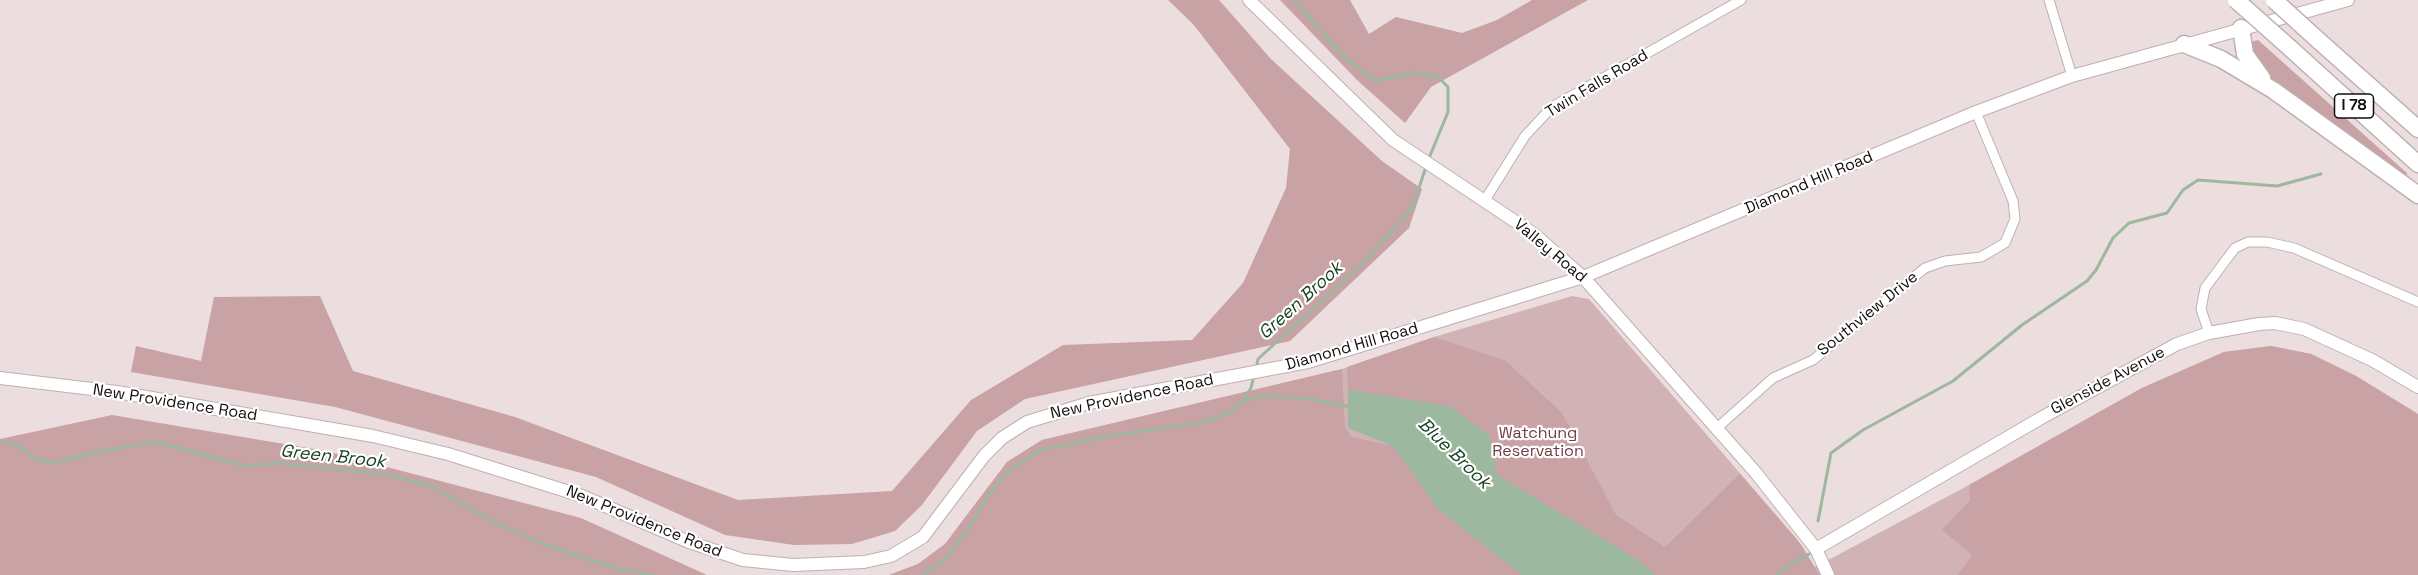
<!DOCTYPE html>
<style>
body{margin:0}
canvas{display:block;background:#ecddde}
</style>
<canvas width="2418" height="575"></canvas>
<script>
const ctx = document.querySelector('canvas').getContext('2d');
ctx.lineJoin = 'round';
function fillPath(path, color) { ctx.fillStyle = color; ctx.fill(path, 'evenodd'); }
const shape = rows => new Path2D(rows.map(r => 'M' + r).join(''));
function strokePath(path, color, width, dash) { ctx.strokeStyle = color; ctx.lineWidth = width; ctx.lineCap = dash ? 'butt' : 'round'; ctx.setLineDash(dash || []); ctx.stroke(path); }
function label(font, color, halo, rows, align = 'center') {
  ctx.font = font + ' "Space Grotesk",sans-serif'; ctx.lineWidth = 4.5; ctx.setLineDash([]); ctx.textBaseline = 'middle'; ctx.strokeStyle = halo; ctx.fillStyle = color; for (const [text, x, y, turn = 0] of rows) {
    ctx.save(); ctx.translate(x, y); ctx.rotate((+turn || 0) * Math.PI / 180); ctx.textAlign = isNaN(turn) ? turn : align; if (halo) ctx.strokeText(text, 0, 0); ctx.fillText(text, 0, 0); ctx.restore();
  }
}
fillPath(shape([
 [1572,296,1589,299,1797,539,1815,567,1969,485,2142,388,2224,352,2271,346,2311,354,2356,376,2418,414,2418,575,889,575,918,564,945,544,1007,462,1042,440,1342,369,1434,337]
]), '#d2b3b5');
fillPath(shape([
 [1168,0,1219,0,1271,59,1382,161,1422,189,1409,228,1290,341,1025,399,977,431,922,505,895,531,852,544,794,545,725,535,596,477,335,407,131,372,136,346,201,361,214,297,320,296,353,371,515,417,738,500,892,491,971,400,1063,345,1192,340,1243,283,1286,188,1290,149,1193,24],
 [1280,0,1350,0,1369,34,1396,17,1462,33,1497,20,1532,0,1588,0,1431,87,1405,123,1357,80],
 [2258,40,2408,174,2403,175,2262,74,2248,43],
 [1434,337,1506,361,1562,413,1616,515,1665,547,1740,474,1802,546,1819,575,1656,575,1638,560,1497,475,1490,436,1450,406,1348,390,1347,367],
 [2271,346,2311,354,2356,376,2418,414,2418,575,1958,575,1972,555,1942,530,1970,500,1969,485,2142,388,2224,352],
 [1342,369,1345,428,1352,437,1393,446,1438,509,1522,575,889,575,918,564,945,544,1007,462,1042,440],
 [112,415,326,451,581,518,707,575,0,575,0,439]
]), '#c9a2a5');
fillPath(shape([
 [1348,390,1450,406,1490,436,1497,475,1638,560,1656,575,1522,575,1438,509,1393,446,1348,428]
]), '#9cb89f');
strokePath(shape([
 [1294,0,1346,59,1376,81,1412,73,1438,77,1448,87,1448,112,1429,158],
 [1256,369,1258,359,1367,259,1412,208,1426,167],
 [1244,401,1265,396,1304,398,1350,407],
 [0,442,19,446,36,459,52,463,107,450,156,442,246,466,280,463,387,475,431,486,492,521,545,545,617,569,653,575],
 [1818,521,1831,453,1863,430,1953,381,2022,325,2087,281,2096,270,2113,238,2129,223,2167,213,2183,190,2198,180,2277,186,2321,174],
 [923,575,944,560,965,533,989,494,1006,473,1040,450,1108,436,1205,422,1232,411,1242,402,1251,388,1254,376],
 [1778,575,1784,568,1809,554]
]), '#9cb89f', 3);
const street = shape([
 [2049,0,2072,76],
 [1485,200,1525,136,1552,107,1741,0],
 [2209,333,2201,309,2205,288,2235,248,2248,242,2267,242,2294,248,2418,302],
 [1717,428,1773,378,1813,360,1925,268,1945,261,1981,257,2005,243,2015,219,2013,201,1976,112]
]);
const secondary = shape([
 [1249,0,1393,140,1534,234,1583,277,1756,473,1816,549,1828,575],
 [0,378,117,392,373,436,448,454,582,496,689,542,743,560,793,565,864,562,891,556,923,537,984,456,1002,438,1027,422,1089,403,1308,362,1583,277,1976,112,2072,76,2348,0],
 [1816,549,2041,418,2177,344,2209,333,2259,324,2275,323,2304,329,2372,360,2418,387]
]);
const highway = shape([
 [2241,28,2245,54,2262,78],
 [2318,40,2418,129],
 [2184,44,2221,59,2273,90,2418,195],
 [2290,48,2418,164]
]);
strokePath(street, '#beb0b1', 11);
strokePath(secondary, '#beb0b1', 14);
strokePath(highway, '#beb0b1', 19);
strokePath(street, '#fff', 9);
strokePath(secondary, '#fff', 12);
strokePath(highway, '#fff', 16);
const highwayBridge = shape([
 [2236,0,2290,48],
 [2274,0,2318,40]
]);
strokePath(highwayBridge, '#beb0b1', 19, []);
strokePath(highwayBridge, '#fff', 16);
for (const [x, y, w] of [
 [2354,106,39]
]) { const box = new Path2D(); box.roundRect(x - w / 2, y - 12, w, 24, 4.5); ctx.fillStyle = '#fff'; ctx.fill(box); strokePath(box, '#120e0e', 1.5); }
label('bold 15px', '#120e0e', null, [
 ["I 78",2354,106]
]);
label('16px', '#120e0e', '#fff', [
 ["Twin Falls Road",1597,84,-31],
 ["Diamond Hill Road",1809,183,-23],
 ["Valley Road",1550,251,40],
 ["Southview Drive",1868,314,-39],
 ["Diamond Hill Road",1352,347,-16],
 ["Glenside Avenue",2108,381,-28],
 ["New Providence Road",1132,397,-12],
 ["New Providence Road",175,403,9],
 ["New Providence Road",644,522,22]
]);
label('16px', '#713b41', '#fff', [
 ["Watchung",1538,434],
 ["Reservation",1538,452]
]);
label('italic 18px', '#174321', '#fff', [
 ["Green Brook",1301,301,-42],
 ["Blue Brook",1454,454,44],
 ["Green Brook",333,457,6]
]);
</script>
